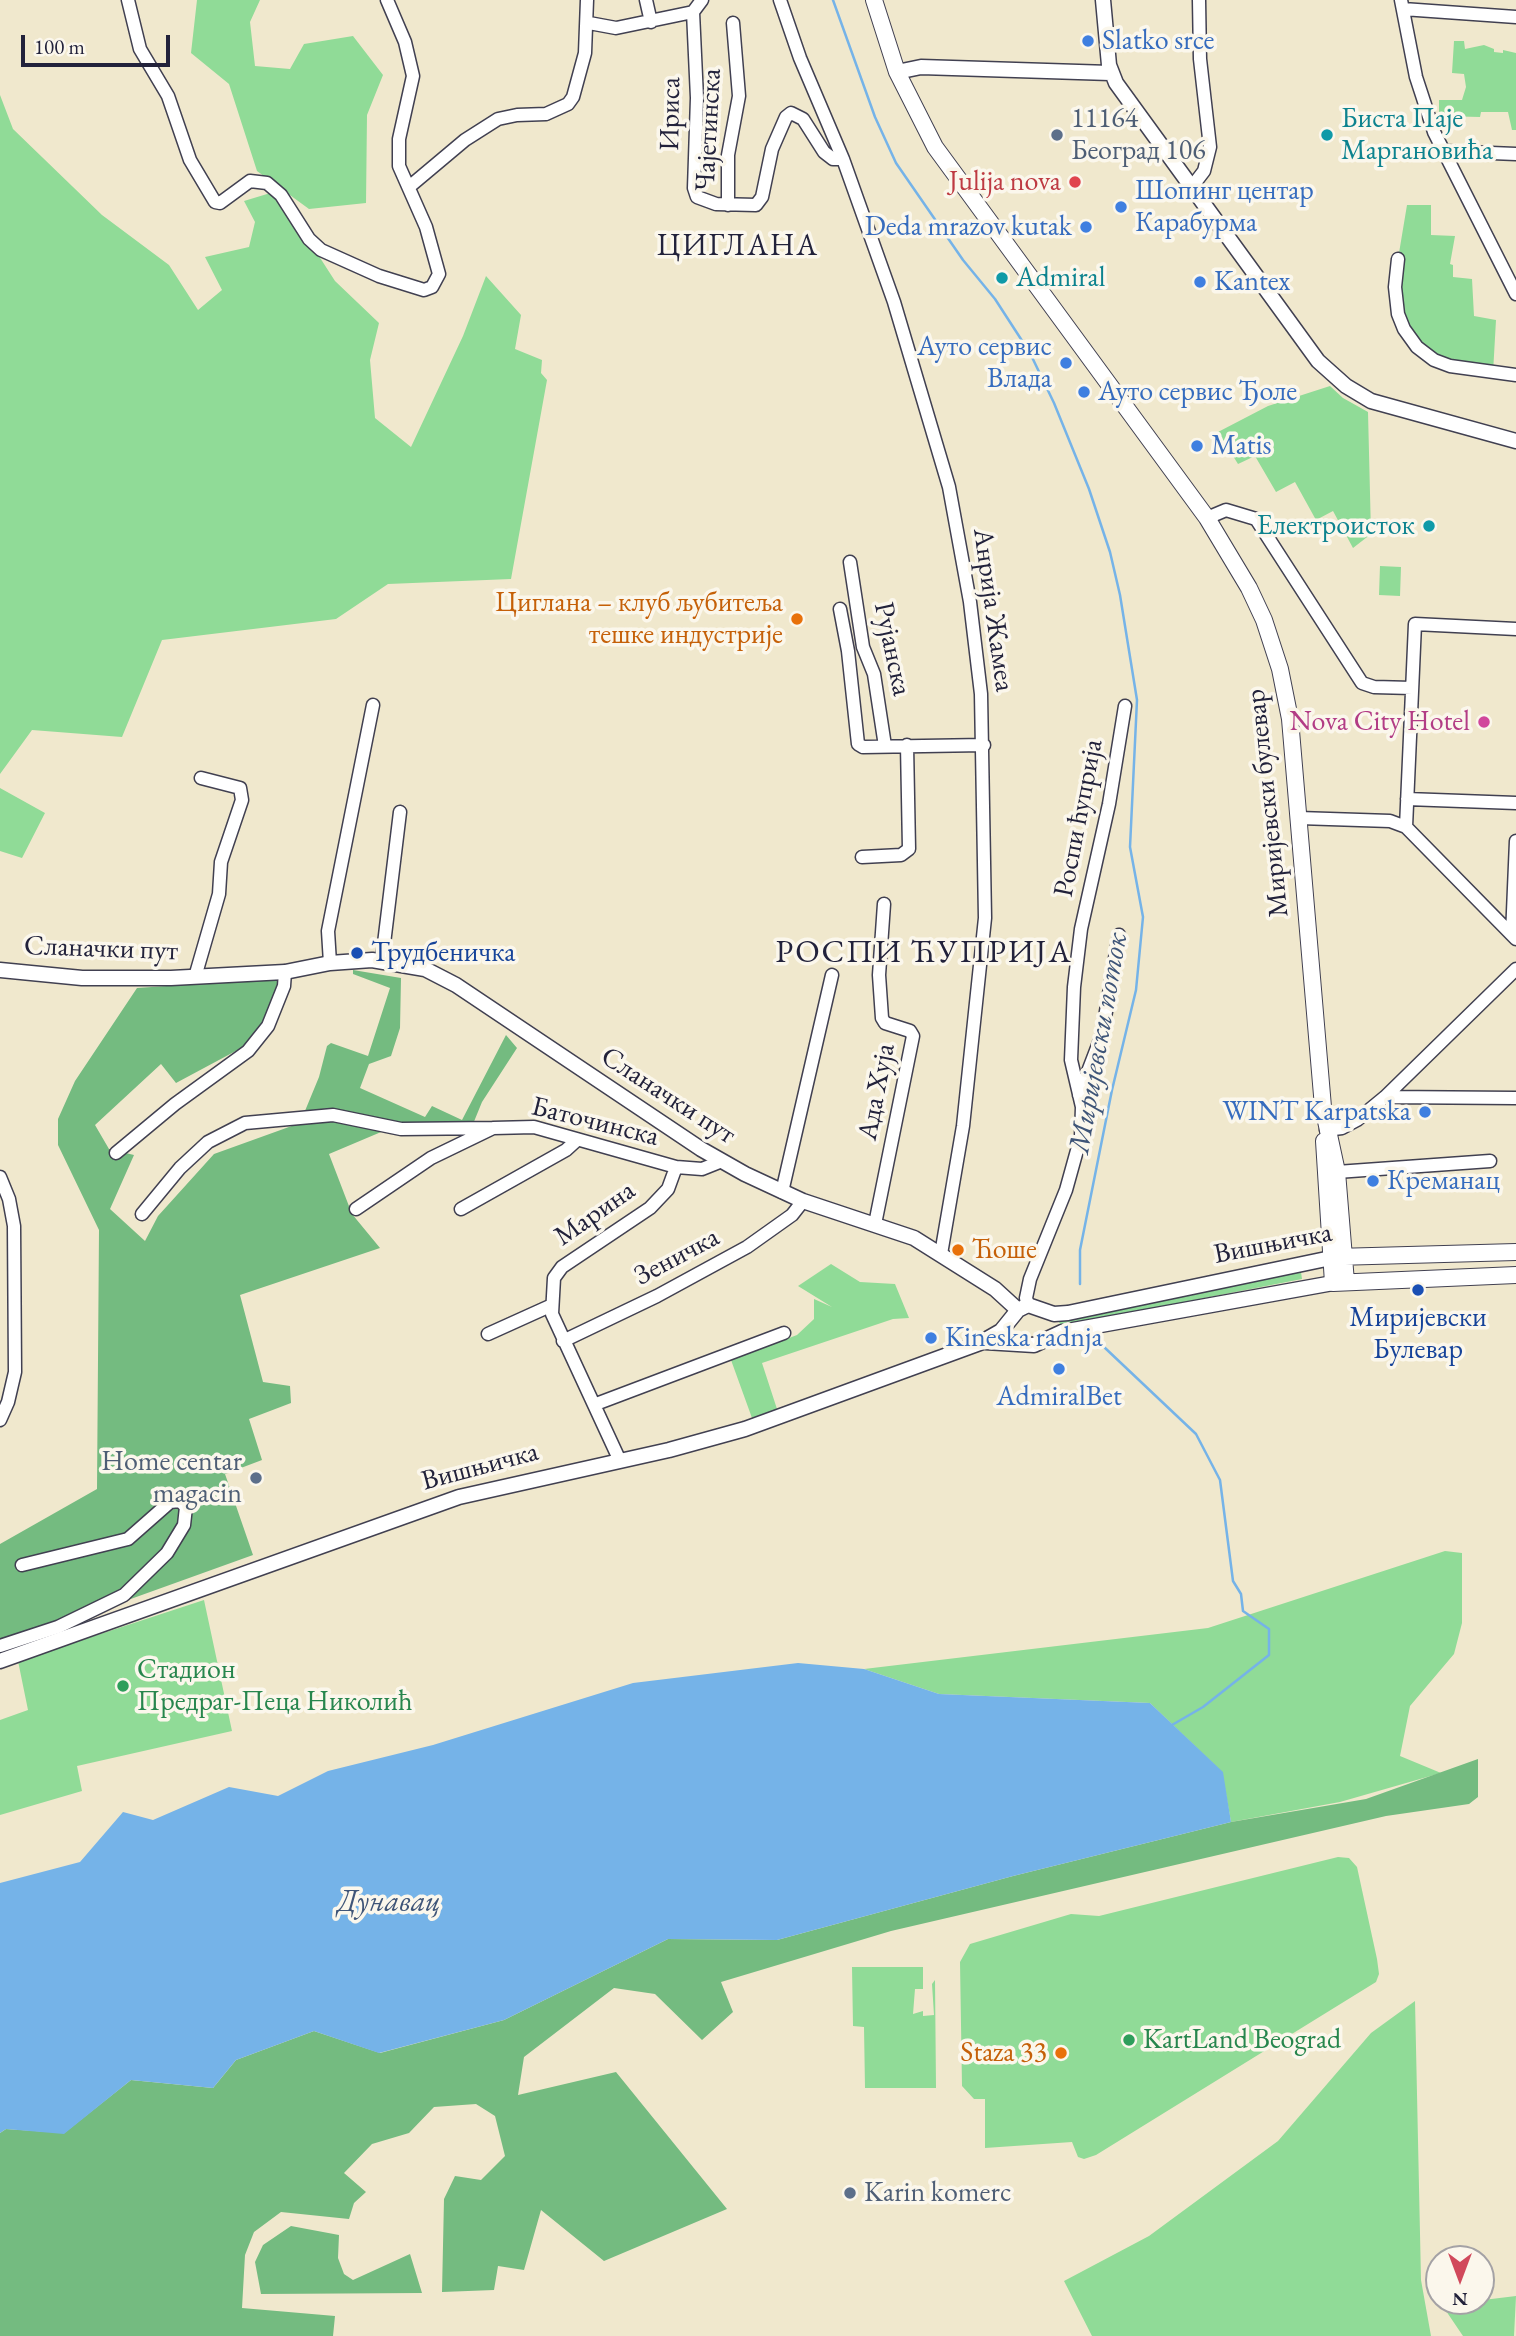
<!DOCTYPE html>
<meta charset="utf-8">
<style>
body{margin:0}
#map{position:relative;width:1516px;height:2336px;overflow:hidden;background:#f0e8cd;font-family:"EB Garamond",serif}
canvas{display:block}
.north{position:absolute;left:1425px;top:2245px;width:70px;height:70px;box-sizing:border-box;background:#fbf7ec;border:2px solid #a4a2a5;border-radius:50%;rotate:180deg;font-size:19px;font-weight:700;line-height:28px;text-align:center;color:#22223b}
.north::after{content:'';display:block;margin:auto;width:24px;height:32px;background:#d1495b;clip-path:polygon(50% 0,100% 100%,50% 72%,0 100%)}
.scale{position:absolute;left:21px;top:35px;width:149px;height:32px;box-sizing:border-box;border:4px solid #22223b;border-top:0;padding-left:9px;font-size:21px;line-height:24px;white-space:nowrap;color:#22223b;-webkit-text-stroke:5px #fbf7ec;paint-order:stroke}
</style>
<div id="map">
<canvas width="1516" height="2336"></canvas>
<div class="north">N</div>
<div class="scale">100 m</div>
</div>
<script>
const ctx = document.querySelector('canvas').getContext('2d');
ctx.lineJoin = 'round';
function fillPath(path, color) { ctx.fillStyle = color; ctx.fill(path, 'evenodd'); }
const shape = rows => new Path2D(rows.map(r => 'M' + r).join(''));
function strokePath(path, color, width, dash) { ctx.strokeStyle = color; ctx.lineWidth = width; ctx.lineCap = dash ? 'butt' : 'round'; ctx.setLineDash(dash || []); ctx.stroke(path); }
function label(font, color, halo, rows, align = 'center') {
  ctx.font = font + ' "EB Garamond",serif'; ctx.lineWidth = 7; ctx.setLineDash([]); ctx.textBaseline = 'middle'; ctx.strokeStyle = halo; ctx.fillStyle = color; for (const [text, x, y, turn = 0] of rows) {
    ctx.save(); ctx.translate(x, y); ctx.rotate((+turn || 0) * Math.PI / 180); ctx.textAlign = isNaN(turn) ? turn : align; if (halo) ctx.strokeText(text, 0, 0); ctx.fillText(text, 0, 0); ctx.restore();
  }
}
fillPath(shape([
 [197,0,260,0,250,22,255,66,290,69,304,44,353,36,383,75,367,115,366,203,309,209,257,171,229,84,191,53],
 [1454,41,1464,41,1465,49,1484,45,1494,49,1494,52,1503,53,1503,50,1516,53,1516,130,1512,130,1508,112,1481,112,1480,117,1439,116,1439,100,1462,100,1466,87,1464,74,1452,73],
 [0,95,13,129,102,215,169,265,198,310,222,290,205,257,249,247,255,222,244,201,277,191,335,281,379,323,370,360,375,418,411,447,463,336,486,276,521,315,515,349,542,360,541,373,547,380,511,579,388,584,336,619,162,640,122,737,32,730,0,774],
 [1407,205,1431,205,1431,235,1455,236,1450,264,1453,265,1453,277,1472,279,1474,316,1496,320,1493,373,1450,366,1404,329,1398,259],
 [1330,386,1343,398,1368,412,1371,534,1353,548,1333,511,1316,520,1295,482,1276,492,1255,456,1238,464,1218,432,1268,406],
 [1380,566,1401,567,1400,596,1379,595],
 [0,788,45,813,22,858,0,851],
 [831,1264,860,1282,895,1284,909,1318,893,1319,762,1363,777,1409,752,1418,731,1360,797,1335,814,1319,814,1299,832,1307,798,1286],
 [1301,1272,1302,1279,1061,1326,1059,1322],
 [1445,1551,1462,1553,1462,1623,1454,1654,1410,1706,1400,1756,1441,1773,1340,1802,1231,1822,1222,1772,1150,1703,939,1694,864,1669,1208,1628],
 [204,1600,232,1731,77,1766,82,1791,0,1815,0,1720,28,1710,18,1661],
 [1338,1857,1349,1858,1357,1867,1377,1959,1379,1974,1376,1982,1096,2155,1084,2159,1078,2157,1072,2142,985,2148,985,2099,974,2099,962,2086,960,1962,970,1944,1071,1914,1099,1916],
 [852,1967,923,1967,923,1989,915,1989,913,2014,923,2011,923,2016,934,2015,932,1984,935,1980,936,2088,865,2088,864,2027,853,2026],
 [1415,2001,1421,2280,1431,2336,1092,2336,1064,2281,1149,2236,1278,2141,1371,2033],
 [1516,2296,1514,2336,1463,2336,1442,2305]
]), '#90db97');
fillPath(shape([
 [353,970,401,978,400,1028,391,1056,369,1064,360,1088,425,1117,432,1106,462,1120,506,1035,517,1048,482,1102,473,1124,400,1124,329,1154,352,1214,380,1248,240,1295,263,1382,290,1386,291,1403,249,1419,262,1460,225,1474,253,1555,0,1646,0,1544,97,1489,99,1230,58,1145,58,1119,75,1081,137,988,285,978,260,1038,176,1083,161,1064,95,1125,109,1149,134,1155,110,1209,145,1241,158,1216,214,1154,300,1123,319,1077,327,1046,331,1043,368,1056,390,988,353,974],
 [1478,1759,1478,1797,1469,1804,1386,1816,891,1931,721,1982,733,2012,702,2040,655,1994,614,1988,524,2057,518,2095,616,2072,727,2209,604,2261,541,2210,524,2270,498,2266,494,2290,442,2292,444,2199,455,2176,481,2180,505,2156,495,2116,476,2104,434,2107,409,2133,372,2144,344,2173,366,2192,354,2203,349,2219,281,2212,254,2232,245,2255,242,2308,335,2316,333,2336,0,2336,0,2133,6,2129,64,2133,131,2080,213,2088,236,2060,314,2031,380,2053,504,2020,668,1939,777,1940,1013,1876,1231,1822,1366,1799],
 [291,2226,339,2235,338,2258,344,2274,353,2280,410,2254,422,2293,261,2294,255,2262,263,2245]
]), '#74bb80');
fillPath(shape([
 [798,1663,864,1669,939,1694,1150,1703,1223,1772,1231,1822,1013,1876,777,1940,668,1939,504,2020,379,2053,314,2031,236,2060,213,2088,131,2080,64,2134,6,2129,0,2133,0,1883,80,1862,123,1812,153,1820,229,1787,278,1796,328,1771,433,1745,633,1683]
]), '#75b3e8');
strokePath(shape([
 [833,0,875,117,896,163,963,260,995,299,1030,353,1054,403,1089,489,1110,552,1120,595,1137,700,1130,847,1143,917,1136,990,1112,1090,1080,1250,1080,1284],
 [1104,1347,1196,1434,1220,1480,1233,1581,1241,1594,1243,1611,1269,1629,1269,1655,1203,1707,1172,1725]
]), '#75b3e8', 2.5);
const minor = shape([
 [128,0,140,49,168,96,190,160,215,202,220,203,250,181,267,183,281,195,309,239,321,250,379,276,424,290,432,287,439,274,426,227,399,166,399,139,413,76,405,42,387,0],
 [646,0,651,22],
 [702,0,693,12,697,98,694,188,697,197,716,204,756,205,762,197,772,149,786,117,791,113,803,119,824,152,833,159,843,159],
 [780,0,800,58,843,159,894,302,949,487,970,602,981,694,985,918,963,1126,941,1254],
 [1401,0,1416,77,1434,132,1516,294],
 [1403,9,1516,17],
 [589,23,616,28,693,12],
 [1442,151,1516,154],
 [409,187,465,140,498,119,517,115,546,114,568,104,573,97,585,53,587,0],
 [1191,188,1204,171,1210,147,1200,59,1199,0],
 [728,205,728,155,739,96,733,23],
 [1398,259,1395,287,1398,314,1404,329,1417,347,1434,360,1450,366,1516,375],
 [1207,518,1226,510,1256,519,1362,683,1374,687,1412,688],
 [850,562,863,647,874,674,885,746],
 [840,609,848,651,858,744,863,747,984,745],
 [1407,799,1516,803],
 [1299,818,1390,821,1406,827,1516,939],
 [1406,827,1415,624,1516,629],
 [862,857,901,855,909,849,907,745],
 [1512,935,1516,841],
 [382,960,400,812],
 [330,963,328,931,373,705],
 [195,977,219,894,221,862,242,800,240,788,201,778],
 [1079,1095,1102,1035,1119,935],
 [1385,1097,1516,1098],
 [1326,1130,1342,1128,1357,1120,1385,1097,1516,969],
 [116,1153,175,1104,248,1051,268,1026,284,986,285,972],
 [1337,1172,1490,1161],
 [0,1177,9,1199,14,1226,15,1372,8,1402,0,1420],
 [782,1192,832,975],
 [356,1209,431,1158,493,1128,534,1127,676,1167],
 [461,1209,566,1150,577,1140],
 [142,1214,180,1168,208,1142,245,1123,333,1115,401,1129,493,1128],
 [875,1224,913,1036,910,1031,885,1023,882,1018,879,975,884,904],
 [1028,1305,1026,1298,1030,1279,1066,1190,1081,1136,1082,1107,1071,1060,1074,987,1081,929,1109,804,1125,706],
 [488,1334,550,1306],
 [563,1341,657,1296,747,1247,792,1215,803,1201],
 [596,1404,784,1333],
 [620,1461,552,1314,554,1278,562,1267,650,1208,668,1189,676,1167,702,1169,722,1161],
 [0,1646,58,1627,124,1595,167,1553,184,1525,186,1507,180,1501,170,1502,128,1539,22,1565]
]);
const tertiary = shape([
 [1103,0,1109,65,1116,83,1318,361,1346,386,1371,401,1516,441],
 [897,72,921,67,1110,73],
 [0,970,82,978,171,978,285,972,330,963,372,960,425,969,456,985,701,1149,745,1174,803,1201,914,1238,995,1289,1018,1310],
 [985,1342,1034,1345,1062,1332,1333,1283],
 [0,1661,459,1497,669,1450,745,1429,980,1343,1001,1331,1018,1310,1028,1305,1054,1314,1068,1313,1331,1258]
]);
const secondary = shape([
 [874,0,897,72,935,147,1207,518,1249,588,1264,620,1280,669,1290,719,1323,1107,1337,1172,1346,1282],
 [1324,1141,1333,1283,1516,1275],
 [1336,1257,1516,1252]
]);
strokePath(minor, '#414051', 15);
strokePath(tertiary, '#414051', 17);
strokePath(secondary, '#414051', 18);
strokePath(minor, '#fff', 12);
strokePath(tertiary, '#fff', 14);
strokePath(secondary, '#fff', 16);
for (const [x, y, r, color] of [
 [1088,41,7,"#3f7fe0"],
 [1057,135,7,"#5c6f8a"],
 [1327,135,7,"#0f9aa8"],
 [1075,182,7,"#e0444e"],
 [1121,207,7,"#3f7fe0"],
 [1086,227,7,"#3f7fe0"],
 [1002,278,7,"#0f9aa8"],
 [1200,282,7,"#3f7fe0"],
 [1066,363,7,"#3f7fe0"],
 [1084,392,7,"#3f7fe0"],
 [1197,446,7,"#3f7fe0"],
 [1429,526,7,"#0f9aa8"],
 [797,619,7,"#e8710a"],
 [1484,722,7,"#d1479c"],
 [357,953,7,"#1a4fb4"],
 [1425,1112,7,"#3f7fe0"],
 [1373,1181,7,"#3f7fe0"],
 [958,1250,7,"#e8710a"],
 [1418,1290,7,"#1a4fb4"],
 [931,1338,7,"#3f7fe0"],
 [1059,1369,7,"#3f7fe0"],
 [256,1478,7,"#5c6f8a"],
 [123,1686,7,"#2e9e5b"],
 [1129,2040,7,"#2e9e5b"],
 [1061,2053,7,"#e8710a"],
 [850,2193,7,"#5c6f8a"]
]) { const dot = new Path2D(); dot.arc(x, y, r, 0, 2 * Math.PI); ctx.fillStyle = color; ctx.fill(dot); strokePath(dot, '#fbf7ec', 2.5); }
label('28px', '#366cbe', '#fbf7ec', [
 ["Slatko srce",1102,41],
 ["Шопинг центар",1135,191],
 ["Карабурма",1135,223],
 ["Deda mrazov kutak",1072,227,"right"],
 ["Kantex",1214,282],
 ["Ауто сервис",1052,347,"right"],
 ["Влада",1052,379,"right"],
 ["Ауто сервис Ђоле",1098,392],
 ["Matis",1211,446],
 ["WINT Karpatska",1411,1112,"right"],
 ["Креманац",1387,1181],
 ["Kineska radnja",945,1338],
 ["AdmiralBet",1059,1397,"center"]
], 'left');
label('28px', '#22223b', '#fbf7ec', [
 ["Ириса",671,114,-89],
 ["Чајетинска",709,130,-87],
 ["Анрија Жамеа",993,610,82],
 ["Рујанска",892,649,78],
 ["Миријевски булевар",1268,803,-96],
 ["Роспи ћуприја",1079,818,-79],
 ["Сланачки пут",101,949,2],
 ["Ада Хуја",877,1092,-79],
 ["Сланачки пут",668,1096,33],
 ["Баточинска",595,1122,14],
 ["Марина",595,1214,-35],
 ["Вишњичка",1273,1244,-11],
 ["Зеничка",677,1257,-28],
 ["Вишњичка",480,1467,-15]
]);
label('28px', '#4e5e75', '#fbf7ec', [
 ["11164",1071,119],
 ["Београд 106",1071,151],
 ["Home centar",242,1462,"right"],
 ["magacin",242,1494,"right"],
 ["Karin komerc",864,2193]
], 'left');
label('28px', '#0d838f', '#fbf7ec', [
 ["Биста Паје",1341,119],
 ["Маргановића",1341,151],
 ["Admiral",1016,278],
 ["Електроисток",1415,526,"right"]
], 'left');
label('28px', '#be3a42', '#fbf7ec', [
 ["Julija nova",1061,182]
], 'right');
label('28px', '#c56008', '#fbf7ec', [
 ["Циглана – клуб љубитеља",783,603],
 ["тешке индустрије",783,635],
 ["Ћоше",972,1250,"left"],
 ["Staza 33",1047,2053]
], 'right');
label('28px', '#b23c85', '#fbf7ec', [
 ["Nova City Hotel",1470,722]
], 'right');
label('28px', '#164399', '#fbf7ec', [
 ["Трудбеничка",371,953],
 ["Миријевски",1418,1318,"center"],
 ["Булевар",1418,1350,"center"]
], 'left');
label('28px', '#27864d', '#fbf7ec', [
 ["Стадион",137,1670],
 ["Предраг-Пеца Николић",137,1702],
 ["KartLand Beograd",1143,2040]
], 'left');
ctx.letterSpacing = '2px';
label('30px', '#22223b', '#fbf7ec', [
 ["ЦИГЛАНА",738,247]
]);
ctx.letterSpacing = '0px';
label('italic 30px', '#3f5578', '#fbf7ec', [
 ["Миријевски поток",1099,1043,-80],
 ["Дунавац",389,1903]
]);
ctx.letterSpacing = '2px';
label('32px', '#22223b', '#fbf7ec', [
 ["РОСПИ ЋУПРИЈА",924,953]
]);
ctx.letterSpacing = '0px';
</script>
